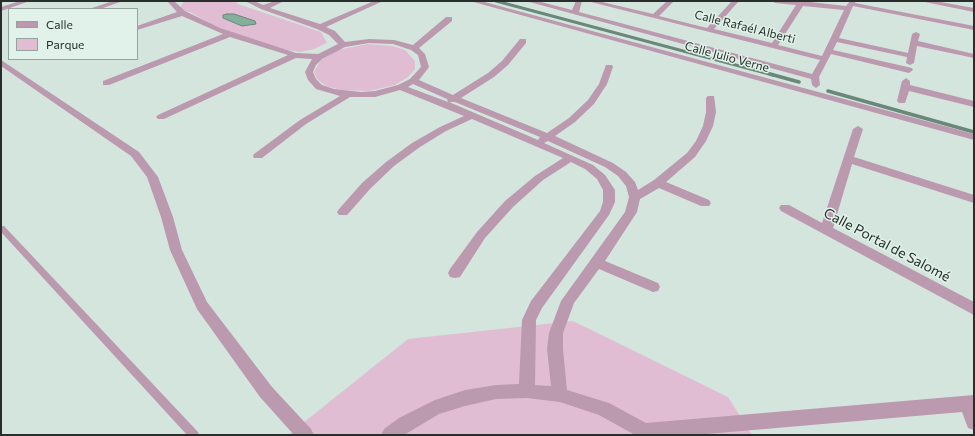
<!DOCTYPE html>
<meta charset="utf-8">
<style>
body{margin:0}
#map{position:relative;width:975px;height:436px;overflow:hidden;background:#d4e5dd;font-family:Commissioner,sans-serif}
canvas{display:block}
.frame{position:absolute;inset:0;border:2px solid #272e2b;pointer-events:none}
.legend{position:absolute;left:8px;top:8px;width:130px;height:52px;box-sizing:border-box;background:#e1f2ea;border:1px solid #97a49e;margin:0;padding:5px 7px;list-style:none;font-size:12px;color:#272e2b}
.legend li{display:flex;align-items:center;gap:8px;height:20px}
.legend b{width:20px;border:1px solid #97a49e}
</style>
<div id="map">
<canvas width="975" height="436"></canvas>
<div class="frame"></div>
<ul class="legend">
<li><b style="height:5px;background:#bb99ae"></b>Calle</li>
<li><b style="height:11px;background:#e1bdd3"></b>Parque</li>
</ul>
</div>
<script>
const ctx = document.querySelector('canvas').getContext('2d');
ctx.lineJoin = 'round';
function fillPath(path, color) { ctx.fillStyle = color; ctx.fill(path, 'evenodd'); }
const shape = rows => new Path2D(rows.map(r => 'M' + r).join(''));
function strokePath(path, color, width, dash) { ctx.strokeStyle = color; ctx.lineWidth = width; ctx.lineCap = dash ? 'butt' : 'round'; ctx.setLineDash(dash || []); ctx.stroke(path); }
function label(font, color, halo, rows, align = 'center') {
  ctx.font = font + ' Commissioner,sans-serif'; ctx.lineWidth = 3; ctx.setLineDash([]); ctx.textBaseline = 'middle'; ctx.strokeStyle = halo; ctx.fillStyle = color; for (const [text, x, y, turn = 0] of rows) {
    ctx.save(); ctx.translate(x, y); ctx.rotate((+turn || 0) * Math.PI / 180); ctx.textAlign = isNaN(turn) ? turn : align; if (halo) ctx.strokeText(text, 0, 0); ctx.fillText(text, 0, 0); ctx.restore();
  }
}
fillPath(shape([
 [184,1,235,1,238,4,321,32,327,43,314,49,300,52,281,49,216,27,192,13,179,9],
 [368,44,392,46,405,50,415,61,415,69,408,77,395,85,369,91,341,90,326,86,317,79,314,72,321,60,337,50],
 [573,321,728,397,752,435,288,435,408,339]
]), '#e1bdd3');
const water = shape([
 [227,14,234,14,255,21,256,24,242,26,223,18,223,15,227,14]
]);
fillPath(water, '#85af9d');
strokePath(water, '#69887b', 1);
strokePath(shape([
 [496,1,773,75]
]), '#69887b', 3);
strokePath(shape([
 [770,74,799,82],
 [828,91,974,132]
]), '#69887b', 3.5);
fillPath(shape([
 [1,226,4,226,198,432,199,435,187,435,1,232,1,226]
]), '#bb99ae');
fillPath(shape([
 [20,1,30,1,1,11,1,7,20,1],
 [113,1,123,1,100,9,89,9,113,1],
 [167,1,174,1,185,11,220,28,296,53,318,54,338,44,329,35,317,29,261,9,245,1,254,1,263,5,275,1,284,1,270,8,320,24,374,1,383,1,326,27,335,31,345,42,369,39,394,40,413,45,446,17,452,17,452,21,419,48,425,54,429,67,419,80,453,95,488,73,502,61,520,39,526,39,526,43,508,65,494,77,461,98,547,133,569,118,588,100,599,84,606,65,612,65,613,67,607,84,594,104,575,122,555,136,613,163,626,172,635,182,638,190,654,180,687,153,696,141,703,126,706,112,706,98,708,96,714,96,716,112,713,126,706,141,695,157,666,182,709,200,711,203,709,206,701,206,659,188,640,199,637,212,605,261,658,283,660,287,658,291,653,292,599,269,574,303,563,333,563,349,567,390,609,403,646,423,974,395,974,430,968,428,962,412,695,435,635,435,599,415,560,402,527,398,496,399,465,406,439,414,404,435,381,435,384,429,399,418,435,400,465,390,496,385,519,384,522,320,531,301,600,211,603,202,603,190,597,179,585,169,571,162,543,180,513,207,485,238,460,277,455,278,450,277,448,273,450,269,477,232,505,201,535,176,563,158,472,119,446,131,420,147,394,166,370,189,347,215,339,215,337,212,339,209,362,183,386,162,412,143,440,127,464,116,400,90,375,97,350,97,306,124,262,158,254,158,253,156,254,154,300,120,340,96,316,89,308,80,305,72,312,59,296,58,164,119,158,119,156,117,158,115,288,55,230,37,109,85,103,85,103,81,223,34,182,16,137,30,137,26,177,12,167,1],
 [369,43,393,44,411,50,418,55,421,67,410,79,398,85,375,91,361,92,334,89,322,85,316,79,313,72,316,65,322,59,345,47,369,43],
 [413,84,447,99,448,102,408,87,413,84],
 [449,102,455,102,540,137,538,140,449,102],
 [548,141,605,167,618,176,626,186,629,197,625,212,561,301,549,333,547,349,551,386,535,385,536,320,542,308,609,215,615,202,615,190,605,175,593,165,544,143,548,141],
 [470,1,481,1,974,134,974,140,470,1],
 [526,1,537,1,572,10,576,1,582,1,579,12,812,74,820,60,587,1,598,1,653,14,667,1,674,1,659,16,707,28,732,1,739,1,714,29,772,43,796,5,775,3,772,1,801,1,846,6,850,1,856,1,855,3,974,26,974,30,853,6,839,38,908,53,912,34,916,32,920,34,918,41,974,54,974,58,917,46,914,63,910,65,906,63,907,57,837,42,833,50,912,68,913,70,909,73,831,54,819,77,820,85,816,88,812,85,811,79,526,1],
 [803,6,844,10,822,56,778,45,803,6],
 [920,1,935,1,974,8,974,12,920,1],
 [1,60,139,152,158,177,173,217,182,250,207,302,272,387,311,429,314,435,294,435,260,397,197,309,170,250,161,217,147,177,131,156,1,66,1,60],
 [906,78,910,81,910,85,974,101,974,107,909,91,905,103,899,103,897,101,902,81,906,78],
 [858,126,863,129,854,157,974,195,974,203,852,164,833,228,974,302,974,315,781,211,779,208,781,205,789,205,822,223,853,129,858,126]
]), '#bb99ae');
label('12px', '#272e2b', '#e1f2ea', [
 ["Calle Rafaél Alberti",745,27,14],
 ["Calle Julio Verne",727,57,15]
]);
label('14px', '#272e2b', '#e1f2ea', [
 ["Calle Portal de Salomé",887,245,28]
]);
</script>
